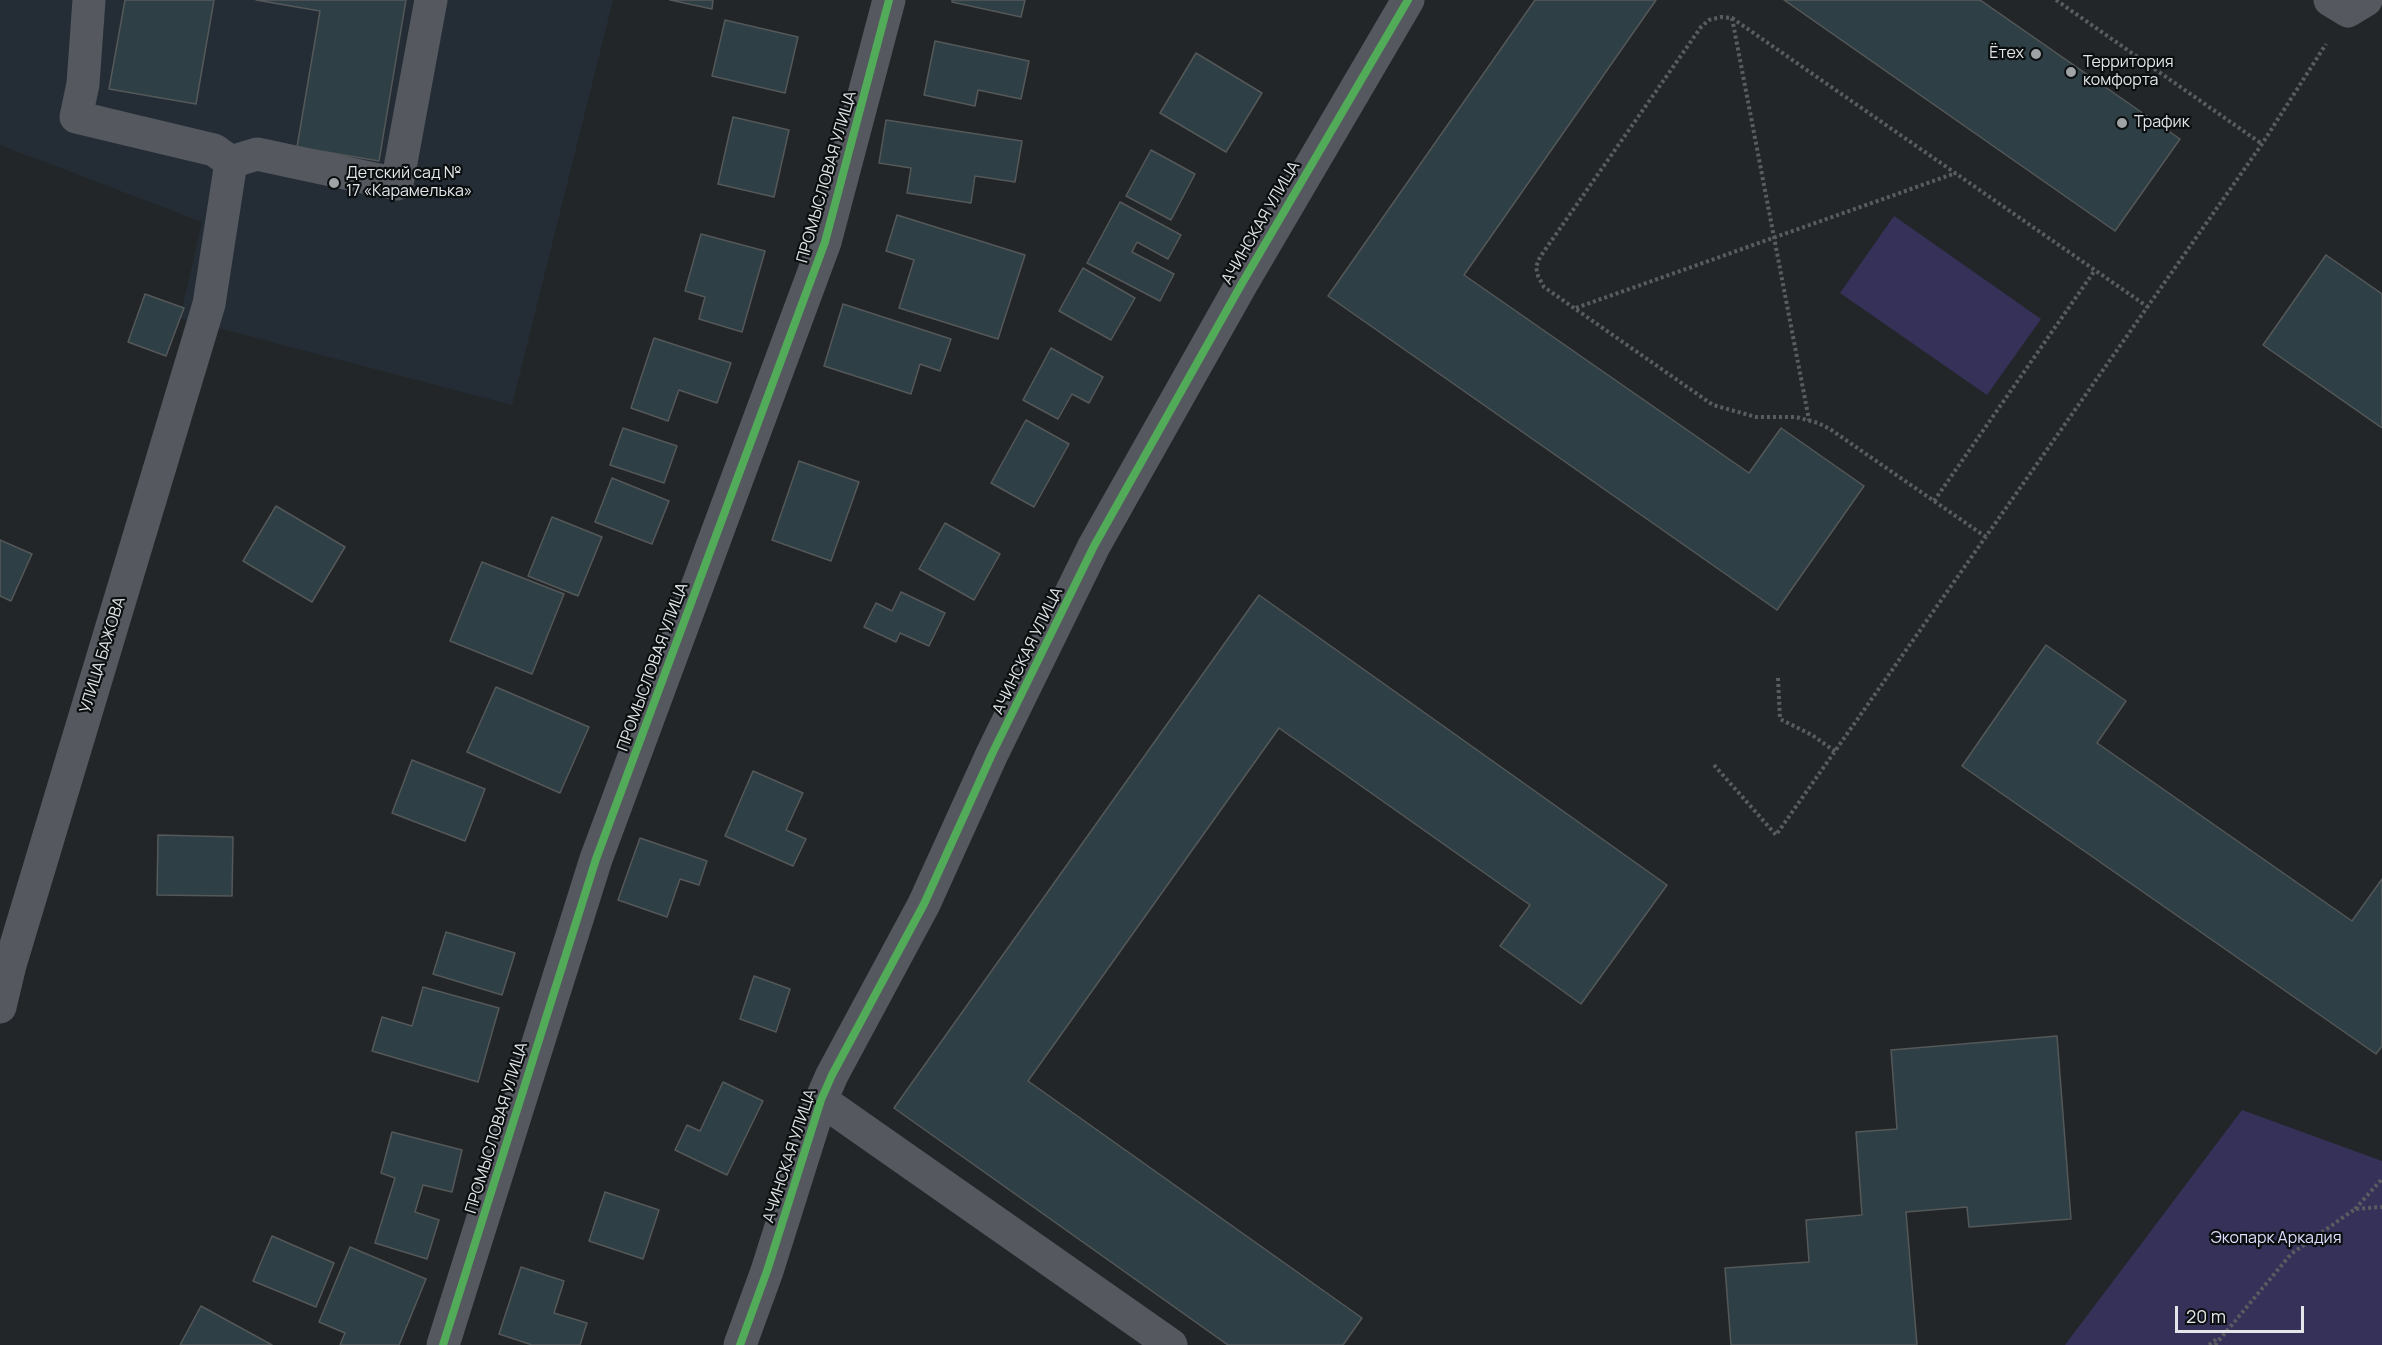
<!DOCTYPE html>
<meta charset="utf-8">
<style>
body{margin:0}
#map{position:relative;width:2382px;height:1345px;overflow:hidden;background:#232628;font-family:Manrope,sans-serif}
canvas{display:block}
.scale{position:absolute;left:2175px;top:1306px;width:129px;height:27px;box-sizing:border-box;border:3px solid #e2e6e8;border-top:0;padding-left:8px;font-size:18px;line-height:21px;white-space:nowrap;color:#e2e6e8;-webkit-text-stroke:4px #0c0f10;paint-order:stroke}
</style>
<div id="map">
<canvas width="2382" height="1345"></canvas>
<div class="scale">20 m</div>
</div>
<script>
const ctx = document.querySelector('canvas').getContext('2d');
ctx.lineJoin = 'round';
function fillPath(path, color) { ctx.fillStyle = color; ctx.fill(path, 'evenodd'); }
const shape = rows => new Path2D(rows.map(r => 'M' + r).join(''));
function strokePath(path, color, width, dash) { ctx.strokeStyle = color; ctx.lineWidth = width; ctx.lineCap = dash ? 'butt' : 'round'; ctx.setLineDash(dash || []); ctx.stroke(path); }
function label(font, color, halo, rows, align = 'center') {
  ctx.font = font + ' Manrope,sans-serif'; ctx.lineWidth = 4.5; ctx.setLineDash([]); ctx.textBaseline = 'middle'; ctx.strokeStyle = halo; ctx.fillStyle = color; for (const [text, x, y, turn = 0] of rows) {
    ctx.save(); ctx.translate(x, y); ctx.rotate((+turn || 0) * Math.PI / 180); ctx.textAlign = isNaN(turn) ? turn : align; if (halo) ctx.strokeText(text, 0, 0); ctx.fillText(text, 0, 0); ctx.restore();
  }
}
fillPath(shape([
 [0,0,613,0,512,405,180,318,202,222,0,145]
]), '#242d35');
fillPath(shape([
 [1894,216,2041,319,1987,395,1840,293],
 [2242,1110,2382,1161,2382,1345,2065,1345]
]), '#353158');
const building = shape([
 [125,0,214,0,196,104,109,89,125,0],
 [256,0,406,0,379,161,297,147,320,11,256,0],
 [670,0,713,0,712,9,670,0],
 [952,0,1025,0,1021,17,952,2,952,0],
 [1535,0,1656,0,1464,275,1749,473,1781,428,1864,486,1777,610,1328,296,1535,0],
 [1784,0,1980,0,2180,139,2115,231,1784,0],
 [725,20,798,37,785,93,712,76,725,20],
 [935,41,1029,61,1021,99,978,90,975,106,924,95,935,41],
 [1196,53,1262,93,1226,152,1160,113,1196,53],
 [733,117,789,130,774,197,718,184,733,117],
 [886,120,1022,141,1015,182,975,176,971,203,907,193,911,168,879,163,886,120],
 [1151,150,1195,174,1171,220,1126,196,1151,150],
 [1120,202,1181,235,1168,259,1137,242,1132,252,1174,274,1160,301,1087,263,1120,202],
 [897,215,1025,255,998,339,899,308,914,260,886,251,897,215],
 [701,234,765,251,742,332,699,319,705,297,685,291,701,234],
 [2326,255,2382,294,2382,428,2263,345,2326,255],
 [1083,268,1135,298,1111,340,1059,311,1083,268],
 [145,294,184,308,166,356,128,342,145,294],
 [843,304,951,339,940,371,920,364,911,394,824,366,843,304],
 [654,338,731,363,717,403,679,390,668,421,631,408,654,338],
 [1051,348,1103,377,1089,403,1072,394,1058,419,1023,400,1051,348],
 [1026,420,1069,444,1034,507,991,483,1026,420],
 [623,428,677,446,664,483,610,465,623,428],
 [799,461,859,482,831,561,772,540,799,461],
 [612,478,669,501,652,544,595,522,612,478],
 [276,506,345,547,312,602,243,561,276,506],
 [552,517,602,537,578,596,528,576,552,517],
 [945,523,1000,554,974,600,919,569,945,523],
 [0,540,32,554,11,601,0,596,0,540],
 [482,562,564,594,532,674,450,641,482,562],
 [901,592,945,613,929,646,900,633,896,642,864,627,876,603,892,611,901,592],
 [1259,595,1667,885,1581,1004,1500,946,1530,905,1279,728,1028,1081,1362,1318,1343,1345,1228,1345,894,1108,1259,595],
 [2046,645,2126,701,2097,743,2352,921,2382,879,2382,1046,2376,1054,1962,766,2046,645],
 [496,687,589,727,560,793,467,752,496,687],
 [412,760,485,789,465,841,392,813,412,760],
 [753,771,803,793,786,830,806,839,793,866,725,836,753,771],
 [158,835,233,837,232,896,157,895,158,835],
 [640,838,707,861,699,885,680,879,667,917,618,900,640,838],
 [446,932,515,953,502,995,433,974,446,932],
 [754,976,790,989,776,1032,740,1019,754,976],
 [423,987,499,1008,478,1082,372,1051,382,1017,412,1026,423,987],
 [2057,1036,2071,1219,1969,1227,1967,1207,1906,1212,1917,1345,1731,1345,1725,1268,1809,1262,1806,1220,1862,1215,1856,1132,1897,1129,1891,1050,2057,1036],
 [723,1082,763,1101,727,1175,675,1150,687,1125,700,1131,723,1082],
 [392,1132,462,1150,452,1192,423,1185,415,1212,439,1220,427,1259,375,1243,395,1178,381,1173,392,1132],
 [605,1192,659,1210,643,1259,589,1241,605,1192],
 [272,1236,334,1263,316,1307,253,1281,272,1236],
 [350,1247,426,1279,399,1345,340,1345,345,1333,319,1322,350,1247],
 [521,1267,564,1281,554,1313,587,1323,580,1345,532,1345,499,1334,521,1267],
 [201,1306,272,1345,180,1345,201,1306]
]);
fillPath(building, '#2e3f45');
strokePath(building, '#555859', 1.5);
strokePath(shape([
 [2056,0,2262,144],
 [1732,18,1809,420],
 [1576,308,1956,173],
 [1934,501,2095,270],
 [1986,537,1830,429,1818,423,1796,417,1756,417,1713,405,1544,287,1538,276,1536,267,1540,257,1701,27,1709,20,1721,17,1732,18,2148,307],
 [1778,678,1780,719,1812,735,1836,752],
 [1714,765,1776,835,2262,144,2326,44],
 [2355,1209,2382,1179],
 [2209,1345,2218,1338],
 [2215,1345,2291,1254,2355,1209,2382,1207]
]), '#5a5c61', 4, [3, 3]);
strokePath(shape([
 [89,0,83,84,76,117,214,150,231,162,257,154,397,184,431,0],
 [2330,0,2348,11,2366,0],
 [0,1007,10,965,209,304,231,162],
 [821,1100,1171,1345],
 [443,1345,596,859,825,242,889,0],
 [740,1345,767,1271,821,1100,832,1075,924,904,992,754,1094,546,1241,285,1408,0]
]), '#55585e', 33);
strokePath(shape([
 [443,1345,596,859,825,242,889,0],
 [740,1345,767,1271,821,1100,832,1075,924,904,992,754,1094,546,1241,285,1408,0]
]), '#51ab58', 8);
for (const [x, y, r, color] of [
 [2036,54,6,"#9fa3a5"],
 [2071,72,6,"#9fa3a5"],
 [2122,123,6,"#9fa3a5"],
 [334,183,6,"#9fa3a5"]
]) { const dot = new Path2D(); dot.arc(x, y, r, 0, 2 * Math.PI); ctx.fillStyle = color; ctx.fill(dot); strokePath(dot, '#0c0f10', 2); }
label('16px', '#e2e6e8', '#0c0f10', [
 ["Ётех",2024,54,"right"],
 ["Территория",2083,63],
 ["комфорта",2083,81],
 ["Трафик",2134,123],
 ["Детский сад №",346,174],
 ["17 «Карамелька»",346,192]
], 'left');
label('16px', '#e2e6e8', '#0c0f10', [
 ["ПРОМЫСЛОВАЯ УЛИЦА",827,177,-74],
 ["АЧИНСКАЯ УЛИЦА",1261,223,-60],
 ["АЧИНСКАЯ УЛИЦА",1028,651,-64],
 ["УЛИЦА БАЖОВА",103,655,-73],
 ["ПРОМЫСЛОВАЯ УЛИЦА",653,667,-70],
 ["ПРОМЫСЛОВАЯ УЛИЦА",497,1128,-73],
 ["АЧИНСКАЯ УЛИЦА",790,1156,-72]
]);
label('16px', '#dfdefe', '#0c0f10', [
 ["Экопарк Аркадия",2276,1239]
]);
</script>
